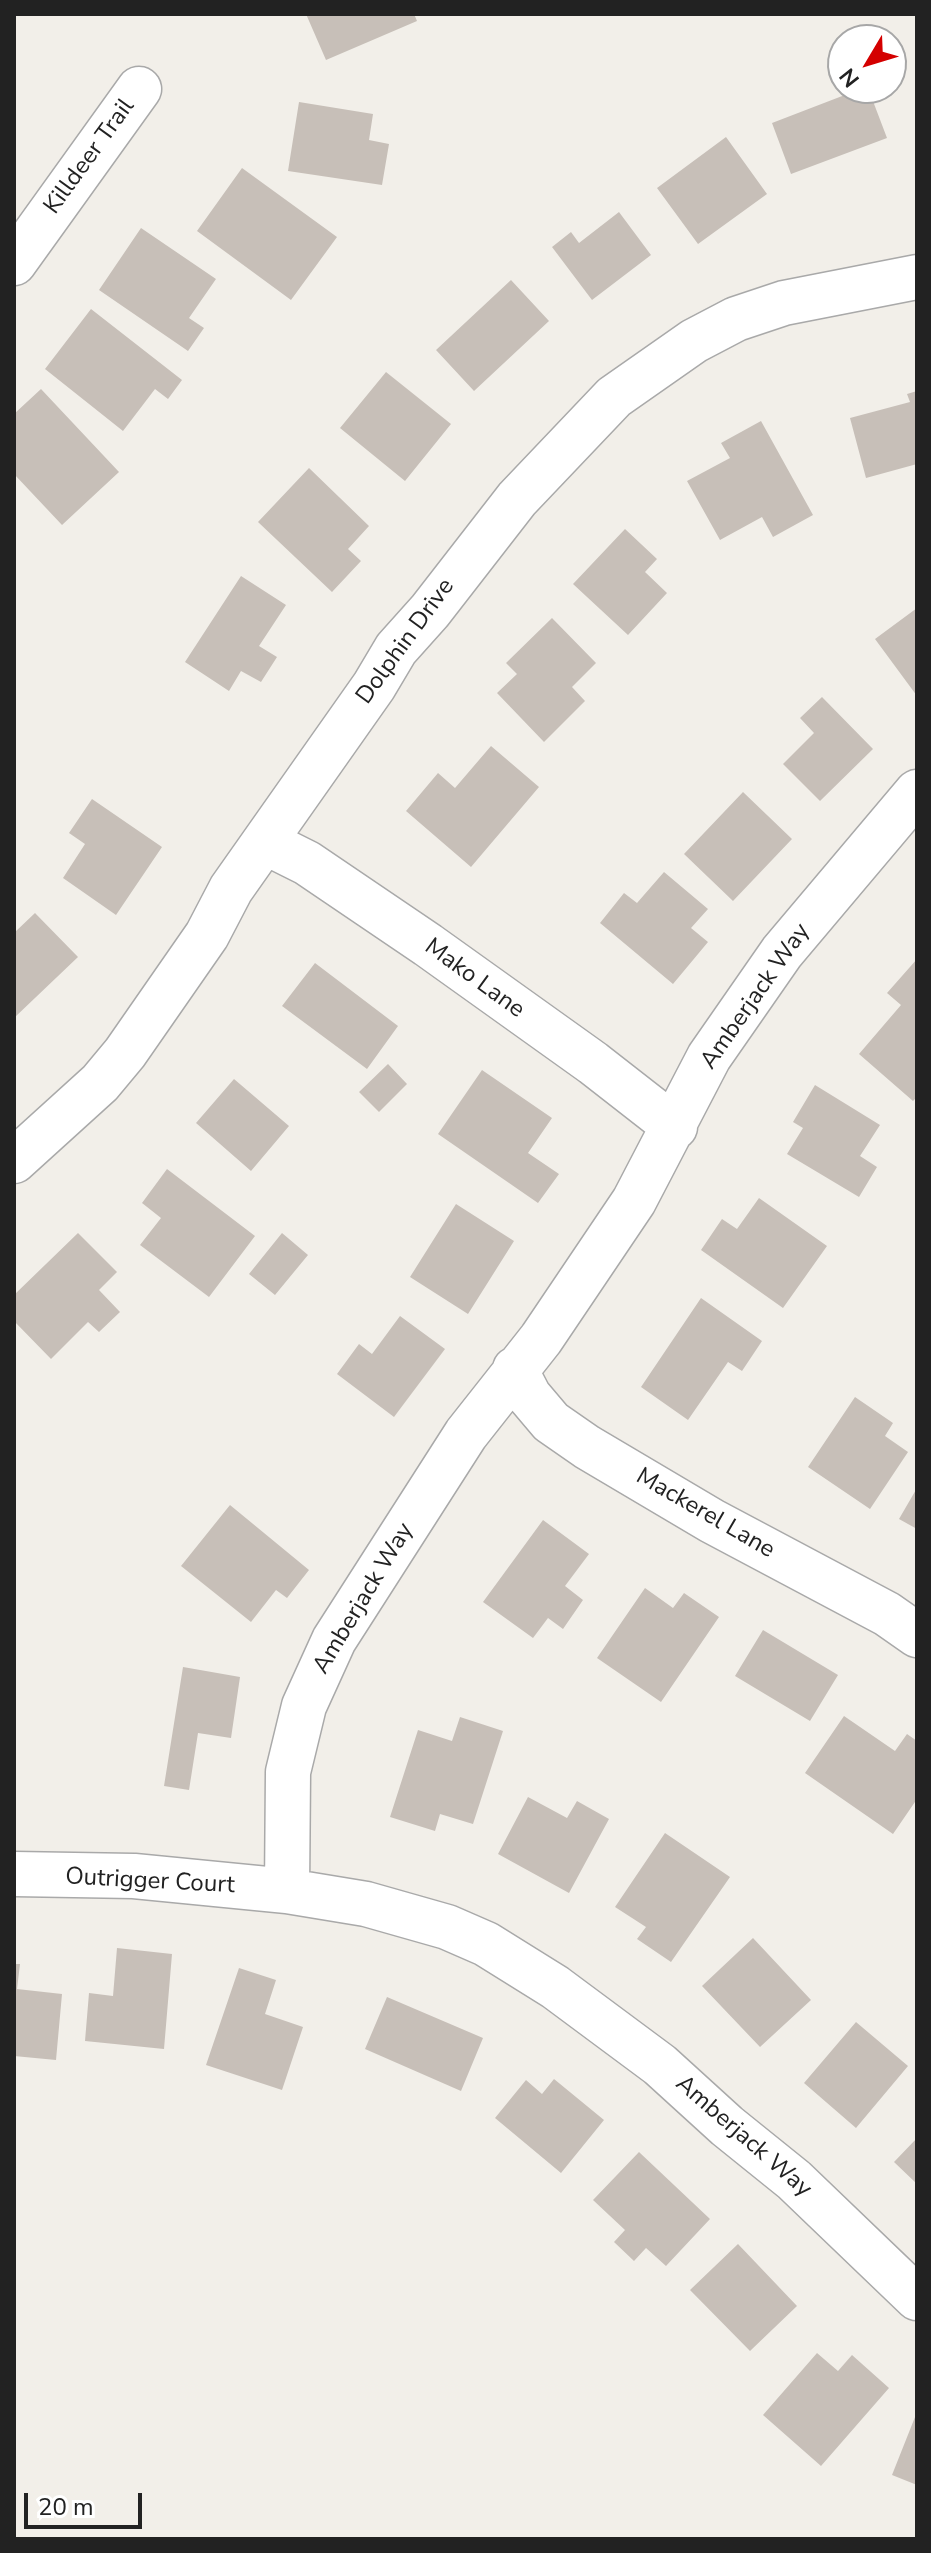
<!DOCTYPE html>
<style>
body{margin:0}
#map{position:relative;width:931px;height:2553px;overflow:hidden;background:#f2efe9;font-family:"Nunito Sans",sans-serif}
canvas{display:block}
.frame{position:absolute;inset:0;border:16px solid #222;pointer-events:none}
.north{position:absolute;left:827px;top:24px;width:80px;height:80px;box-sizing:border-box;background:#fff;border:2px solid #a7a7a7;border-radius:50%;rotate:232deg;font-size:22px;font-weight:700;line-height:32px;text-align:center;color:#222}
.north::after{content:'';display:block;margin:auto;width:28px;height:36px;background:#d40000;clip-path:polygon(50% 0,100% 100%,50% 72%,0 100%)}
.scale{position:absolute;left:24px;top:2493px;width:118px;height:36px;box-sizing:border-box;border:4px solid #222;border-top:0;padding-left:10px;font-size:24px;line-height:28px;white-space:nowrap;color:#222;-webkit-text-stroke:6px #fff;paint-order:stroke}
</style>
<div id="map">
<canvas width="931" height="2553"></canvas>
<div class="frame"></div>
<div class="north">N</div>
<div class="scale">20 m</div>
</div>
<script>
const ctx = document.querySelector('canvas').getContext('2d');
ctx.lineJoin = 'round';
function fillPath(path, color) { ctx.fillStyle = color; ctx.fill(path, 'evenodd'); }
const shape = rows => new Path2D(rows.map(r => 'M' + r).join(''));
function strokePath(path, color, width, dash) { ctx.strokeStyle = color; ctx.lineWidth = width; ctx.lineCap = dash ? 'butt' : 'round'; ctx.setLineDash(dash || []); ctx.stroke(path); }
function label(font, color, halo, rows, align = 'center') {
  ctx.font = font + ' "Nunito Sans",sans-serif'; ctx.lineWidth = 7; ctx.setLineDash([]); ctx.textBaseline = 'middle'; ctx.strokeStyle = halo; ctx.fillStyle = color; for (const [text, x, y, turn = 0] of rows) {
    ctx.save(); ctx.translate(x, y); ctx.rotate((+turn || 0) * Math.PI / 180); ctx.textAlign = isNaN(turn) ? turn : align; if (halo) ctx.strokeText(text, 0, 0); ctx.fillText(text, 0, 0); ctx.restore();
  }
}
fillPath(shape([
 [306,14,414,14,417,21,326,60],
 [863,88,868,88,887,138,791,174,772,123],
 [299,102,373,114,369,140,389,144,382,185,288,171],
 [726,137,767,194,698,244,657,188],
 [242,168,337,237,291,300,197,231],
 [619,212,651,255,592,300,552,247,571,232,579,243],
 [141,228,216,279,189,318,204,328,188,351,99,290],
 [511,280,549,321,474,391,436,350],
 [91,309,182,380,168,399,155,389,123,431,45,369],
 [386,372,451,424,405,481,340,428],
 [41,389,119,472,62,525,14,474,14,414],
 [917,391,917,464,866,478,850,418,910,402,907,394],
 [761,421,813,515,773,537,762,517,720,540,687,481,730,458,721,443],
 [309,468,369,526,348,549,361,561,332,592,258,522],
 [625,529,657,559,645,572,667,593,628,635,573,584],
 [241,576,286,605,259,646,277,657,261,682,241,671,229,691,185,662],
 [917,608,917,696,875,639],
 [552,618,596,663,572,687,585,701,544,742,497,693,517,674,506,663],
 [822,697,873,749,820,801,783,764,814,733,800,718],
 [491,746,539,787,471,867,406,811,438,773,455,788],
 [743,792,792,839,733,901,684,854],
 [92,799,162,847,116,915,63,878,85,844,69,833],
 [664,872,708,909,691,928,708,942,673,984,600,923,624,893,637,903],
 [35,913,78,957,14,1018,14,933],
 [917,959,917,1097,913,1101,859,1054,901,1005,887,993],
 [315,963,398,1026,367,1069,282,1006],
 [388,1064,407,1084,379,1112,359,1092],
 [482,1070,552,1118,528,1153,559,1174,538,1203,438,1134],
 [234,1079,289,1126,251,1171,196,1123],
 [815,1085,880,1125,860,1156,877,1167,859,1197,787,1154,803,1128,793,1122],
 [167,1169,255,1236,209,1297,140,1245,161,1218,142,1203],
 [759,1198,827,1246,783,1308,701,1250,722,1219,737,1229],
 [456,1204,514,1241,468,1314,410,1277],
 [78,1233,117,1272,99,1290,120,1312,99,1332,88,1322,51,1359,14,1321,14,1295],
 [282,1233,308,1255,275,1295,249,1274],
 [701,1298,762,1341,742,1371,728,1362,688,1420,641,1387],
 [400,1316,445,1349,394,1417,337,1374,359,1344,372,1354],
 [855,1397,893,1423,885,1436,908,1452,870,1509,808,1467],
 [917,1488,917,1529,899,1519],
 [230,1505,309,1570,287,1598,276,1590,251,1622,181,1566],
 [543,1520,589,1554,565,1586,583,1600,563,1629,548,1618,533,1638,483,1602],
 [645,1588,673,1608,684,1593,719,1617,661,1702,597,1658],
 [763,1630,838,1675,810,1721,735,1676],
 [183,1667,240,1677,231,1738,198,1733,189,1790,164,1786],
 [844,1716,895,1751,907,1734,917,1741,917,1799,893,1834,805,1773],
 [460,1717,503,1731,473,1824,440,1814,435,1831,390,1817,418,1730,452,1741],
 [528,1797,567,1818,577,1801,609,1819,569,1893,498,1854],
 [665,1833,730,1877,671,1962,637,1939,646,1927,615,1907],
 [753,1938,811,2000,760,2047,702,1986],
 [117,1948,172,1954,164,2049,85,2041,89,1993,113,1996],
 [14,1964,20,1964,17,1989,62,1994,56,2060,14,2056],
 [239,1968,276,1980,265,2014,303,2027,282,2090,206,2065],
 [387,1997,483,2038,461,2091,365,2049],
 [856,2022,908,2066,856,2128,804,2083],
 [554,2079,604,2120,561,2173,495,2118,526,2080,542,2094],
 [917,2138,917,2184,894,2162],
 [639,2152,710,2219,666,2266,646,2248,634,2261,614,2242,625,2230,593,2200],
 [738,2244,797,2306,750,2351,690,2290],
 [817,2353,838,2371,852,2355,889,2388,821,2466,763,2415],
 [917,2412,917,2485,892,2475]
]), '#c7bfb8');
const minor = shape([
 [14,263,139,89],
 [265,842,307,863,428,945,593,1063,675,1127],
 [14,1161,100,1083,125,1053,207,935,231,889,374,686,396,649,430,611,517,499,614,397,694,341,736,319,784,303,917,277],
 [515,1369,529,1396,551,1422,587,1447,712,1521,887,1614,917,1635],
 [14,1874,134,1876,287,1891,366,1904,447,1927,486,1944,555,1987,660,2065,727,2126,794,2180,917,2298],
 [287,1891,288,1772,304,1706,334,1640,466,1434,541,1339,634,1201,709,1057,782,952,917,792]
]);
strokePath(minor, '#a9a9a9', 47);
strokePath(minor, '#fff', 44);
label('24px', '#222', '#fff', [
 ["Killdeer Trail",90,157,-54],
 ["Dolphin Drive",406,642,-54],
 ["Mako Lane",474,979,36],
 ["Amberjack Way",756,997,-55],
 ["Mackerel Lane",705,1514,30],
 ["Amberjack Way",364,1599,-59],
 ["Outrigger Court",150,1882,3],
 ["Amberjack Way",743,2137,41]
]);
</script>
